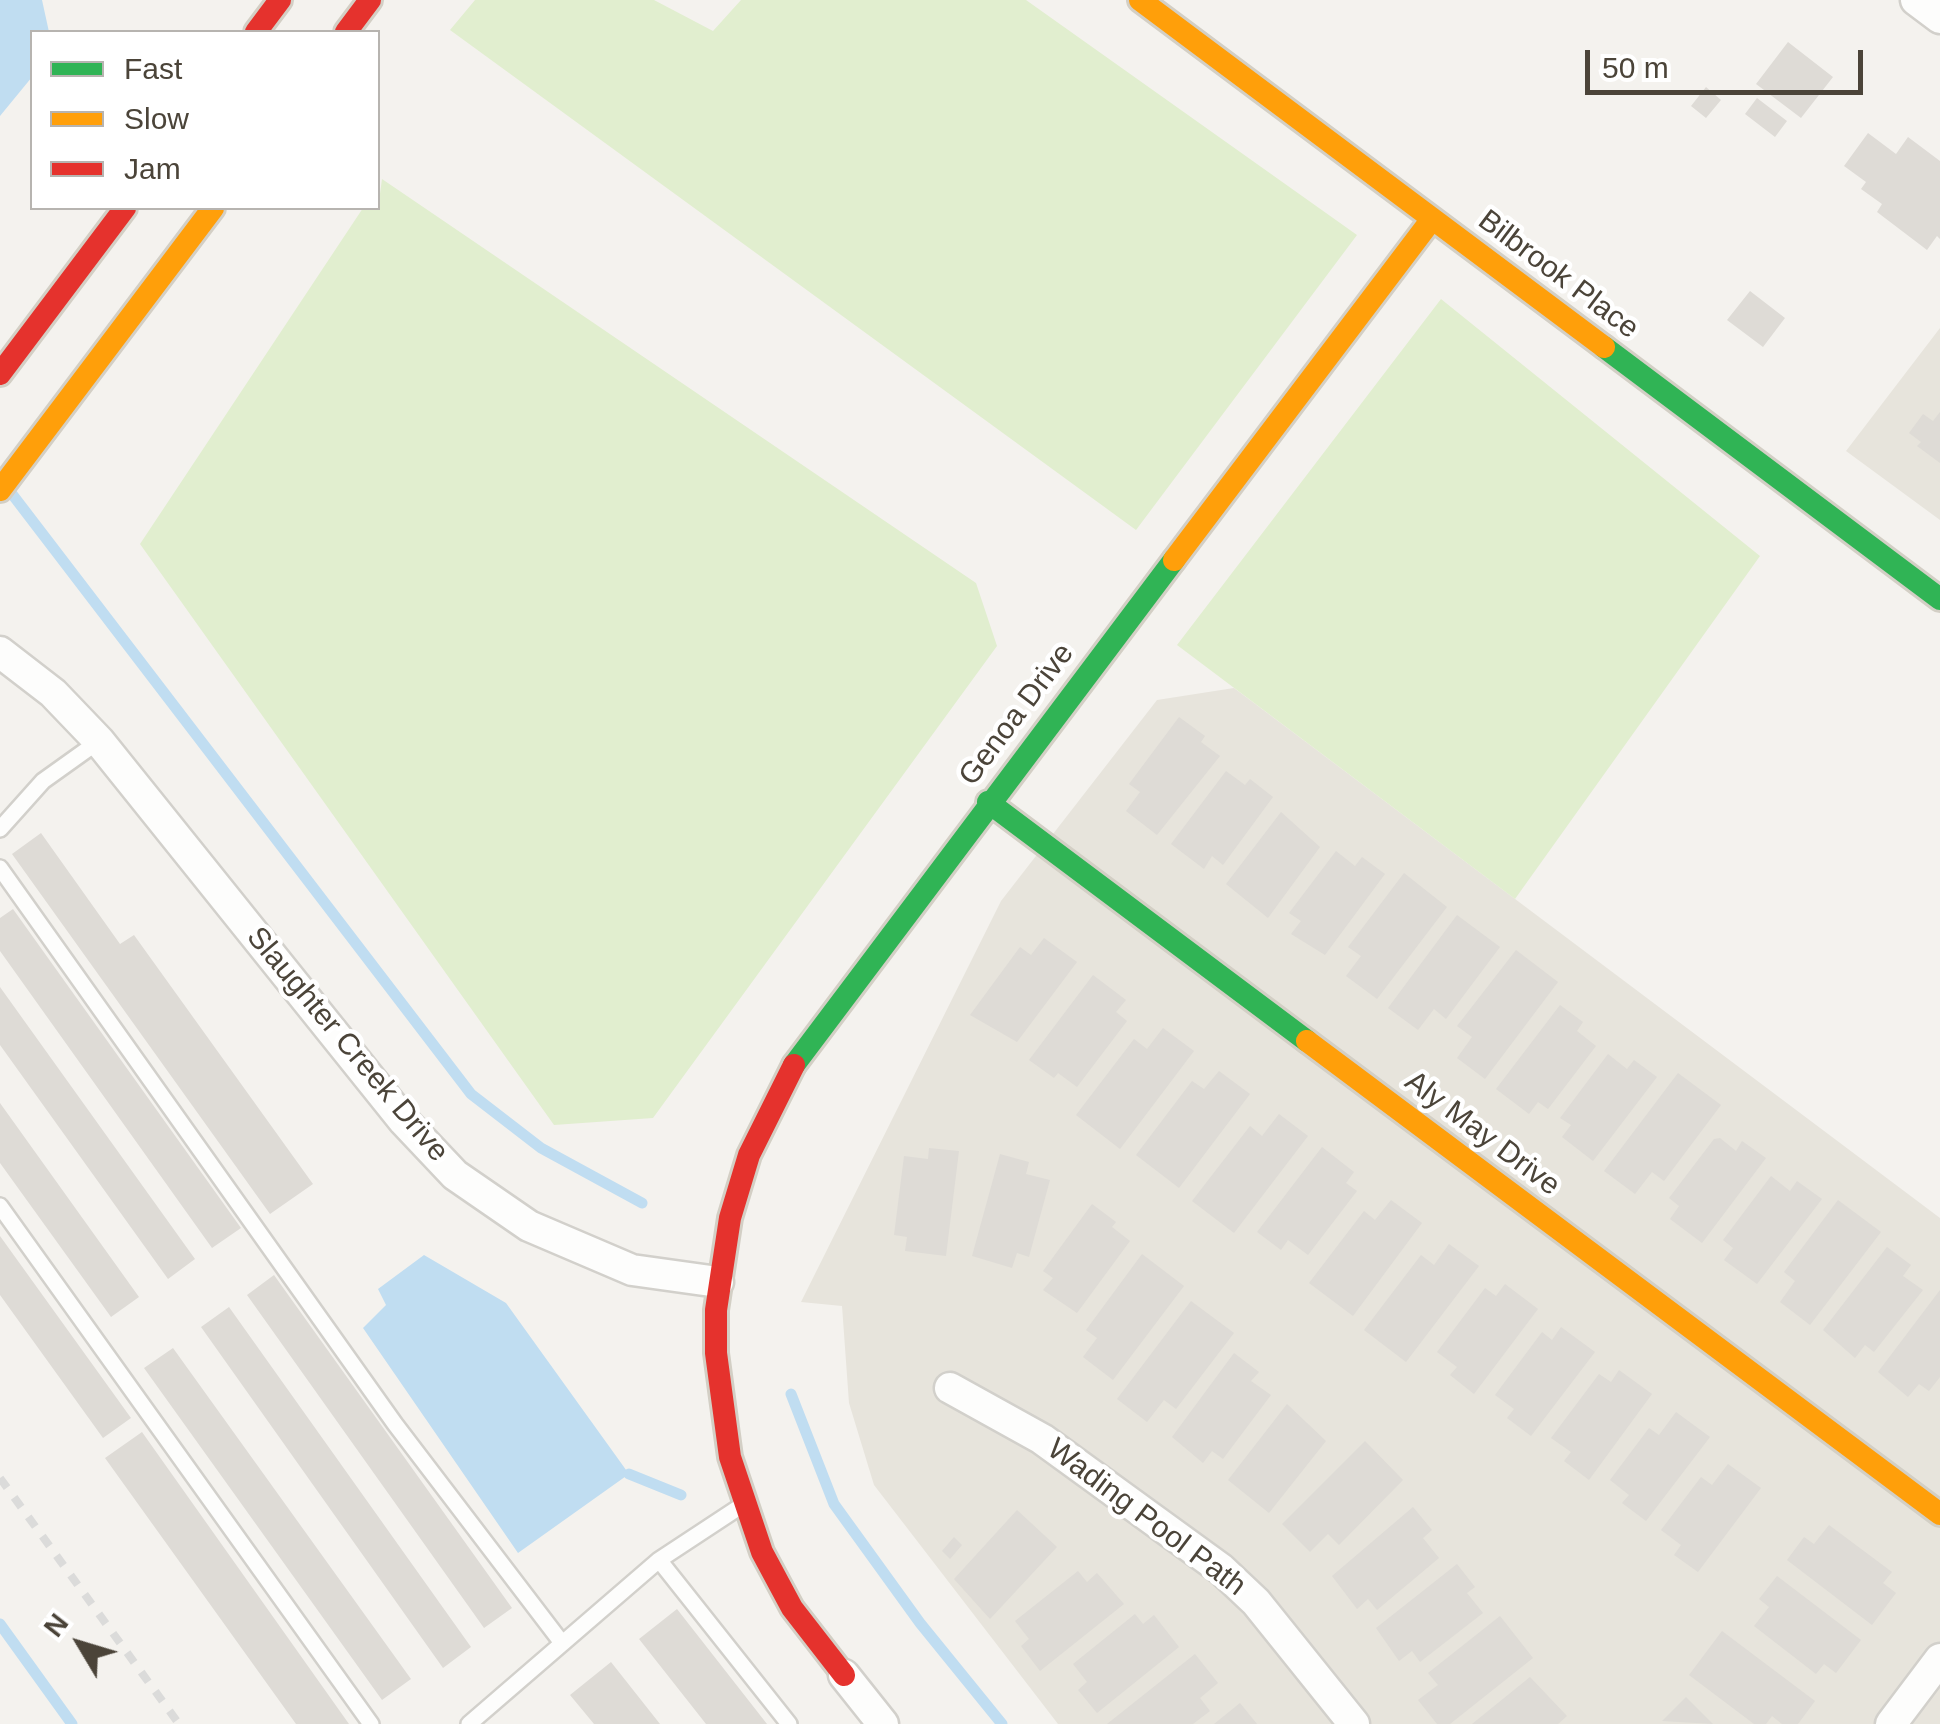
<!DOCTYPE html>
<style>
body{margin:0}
#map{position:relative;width:1940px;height:1724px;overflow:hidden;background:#f4f2ee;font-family:Helvetica,sans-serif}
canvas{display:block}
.legend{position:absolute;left:30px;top:30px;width:350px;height:180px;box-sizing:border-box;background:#fff;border:2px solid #b7b4b0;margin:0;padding:12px 18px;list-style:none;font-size:30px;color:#4b4439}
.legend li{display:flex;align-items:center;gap:20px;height:50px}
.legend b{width:50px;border:2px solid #b7b4b0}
.north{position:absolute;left:30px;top:1594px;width:100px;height:100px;-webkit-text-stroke:8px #fff;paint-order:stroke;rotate:308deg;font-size:28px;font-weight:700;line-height:40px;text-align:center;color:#4b4439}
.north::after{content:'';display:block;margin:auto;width:35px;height:45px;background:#4b4439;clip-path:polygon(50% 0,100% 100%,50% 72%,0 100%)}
.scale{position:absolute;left:1585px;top:50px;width:278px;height:45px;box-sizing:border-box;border:5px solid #4b4439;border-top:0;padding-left:12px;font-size:30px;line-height:35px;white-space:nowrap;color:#4b4439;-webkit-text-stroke:8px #fff;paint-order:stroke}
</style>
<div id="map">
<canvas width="1940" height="1724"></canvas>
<ul class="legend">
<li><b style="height:12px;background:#30b455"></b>Fast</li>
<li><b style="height:12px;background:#ff9f0a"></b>Slow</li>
<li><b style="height:12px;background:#e5322d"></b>Jam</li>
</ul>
<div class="north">N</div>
<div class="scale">50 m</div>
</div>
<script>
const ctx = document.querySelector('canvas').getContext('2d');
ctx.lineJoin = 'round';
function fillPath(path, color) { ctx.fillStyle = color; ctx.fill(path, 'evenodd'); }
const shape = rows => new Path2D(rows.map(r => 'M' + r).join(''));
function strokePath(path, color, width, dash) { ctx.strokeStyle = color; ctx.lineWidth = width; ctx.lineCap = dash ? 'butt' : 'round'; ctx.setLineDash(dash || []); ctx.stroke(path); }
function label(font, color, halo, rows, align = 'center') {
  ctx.font = font + ' Helvetica,sans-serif'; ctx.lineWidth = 9; ctx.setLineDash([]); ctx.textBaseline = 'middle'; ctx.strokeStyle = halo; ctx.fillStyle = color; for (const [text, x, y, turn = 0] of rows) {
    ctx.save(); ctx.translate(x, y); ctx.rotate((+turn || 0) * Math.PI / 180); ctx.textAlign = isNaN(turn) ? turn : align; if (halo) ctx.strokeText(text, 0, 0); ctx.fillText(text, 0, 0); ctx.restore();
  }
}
fillPath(shape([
 [1940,328,1940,520,1846,451],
 [1234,688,1940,1218,1940,1724,1058,1724,874,1485,849,1403,842,1306,801,1302,1001,901,1157,700]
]), '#e7e4dc');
fillPath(shape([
 [475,0,654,0,713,31,741,0,1026,0,1357,235,1136,530,450,30],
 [382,179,976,583,997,646,653,1118,554,1125,140,544,363,208,378,208],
 [1441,299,1760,556,1515,899,1177,645]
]), '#e1eecf');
fillPath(shape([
 [0,0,42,0,49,32,32,32,32,77,0,116],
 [424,1255,506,1303,629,1474,518,1553,363,1328,386,1305,378,1289]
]), '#c0ddf1');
strokePath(shape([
 [12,494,471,1094,541,1148,642,1203],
 [791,1394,834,1504,920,1623,1002,1724],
 [629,1474,681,1495],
 [0,1624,72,1724]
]), '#c0ddf1', 11);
fillPath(shape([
 [1788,42,1833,77,1801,118,1756,84],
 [1706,87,1721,100,1706,118,1691,106],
 [1757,98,1787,121,1775,137,1745,114],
 [1868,133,1896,154,1908,137,1940,161,1940,239,1937,236,1927,250,1877,212,1882,204,1861,189,1866,182,1844,166],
 [1750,291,1785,318,1763,347,1727,320],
 [1940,412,1940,463,1917,446,1921,442,1909,433,1923,414,1933,421],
 [1179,717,1205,736,1201,742,1220,756,1157,835,1126,811,1140,792,1129,784],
 [1226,771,1245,785,1250,779,1273,797,1223,865,1212,856,1204,869,1171,844],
 [1281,812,1320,847,1268,918,1226,884],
 [41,833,120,944,134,935,313,1184,270,1214,12,854],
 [1336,851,1355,866,1362,857,1385,874,1325,955,1291,934,1301,921,1289,913],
 [1404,873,1447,907,1377,999,1346,976,1361,956,1348,947],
 [13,909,241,1228,212,1248,0,951,0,918],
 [1457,915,1500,947,1446,1019,1434,1009,1418,1030,1388,1008],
 [1044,938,1077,962,1017,1042,970,1015,1020,947,1031,955],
 [1516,950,1558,982,1485,1079,1457,1058,1472,1037,1457,1026],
 [1093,975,1126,1000,1116,1012,1127,1021,1077,1087,1058,1073,1054,1078,1029,1060],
 [0,987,195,1259,168,1279,0,1045],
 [1560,1005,1583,1022,1577,1031,1596,1046,1548,1109,1538,1102,1529,1114,1496,1089],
 [1163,1028,1194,1051,1120,1149,1076,1115,1134,1039,1147,1049],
 [1608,1054,1627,1069,1634,1060,1657,1077,1593,1161,1562,1137,1571,1125,1560,1118],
 [1219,1071,1250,1094,1179,1188,1136,1155,1192,1081,1204,1089],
 [1678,1073,1721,1105,1664,1181,1652,1172,1635,1194,1604,1171],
 [0,1103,139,1297,111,1317,0,1163],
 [1279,1114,1308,1136,1234,1233,1192,1201,1250,1126,1262,1136],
 [1720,1138,1736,1151,1742,1141,1766,1158,1702,1243,1670,1219,1679,1206,1669,1198,1714,1139],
 [1322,1147,1354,1172,1346,1183,1357,1191,1308,1255,1288,1240,1281,1250,1257,1232],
 [929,1148,959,1151,946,1256,905,1251,907,1237,894,1235,904,1156,928,1159],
 [1000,1154,1029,1162,1026,1174,1050,1180,1029,1257,1017,1253,1012,1268,972,1256],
 [1771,1176,1790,1191,1797,1181,1822,1199,1757,1284,1724,1260,1733,1248,1723,1240],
 [1391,1200,1422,1223,1353,1316,1309,1283,1364,1211,1375,1220],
 [1838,1200,1881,1232,1810,1325,1780,1302,1795,1281,1784,1272],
 [1092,1204,1116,1222,1112,1227,1130,1241,1077,1313,1043,1290,1053,1278,1043,1271],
 [0,1236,131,1418,103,1438,0,1295],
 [1449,1244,1479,1266,1406,1362,1364,1330,1421,1255,1434,1265],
 [1887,1247,1911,1265,1903,1276,1923,1290,1874,1352,1865,1345,1855,1358,1823,1330],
 [1142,1254,1184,1286,1113,1380,1083,1357,1097,1338,1086,1330],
 [274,1275,512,1608,484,1628,247,1295],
 [1505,1284,1538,1309,1474,1394,1450,1375,1457,1367,1437,1352,1485,1288,1496,1296],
 [1940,1290,1940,1377,1929,1391,1919,1384,1908,1397,1878,1372],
 [1191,1301,1234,1333,1176,1409,1164,1400,1147,1422,1117,1399],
 [229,1307,471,1647,443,1668,201,1327],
 [1561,1327,1595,1352,1531,1436,1507,1418,1514,1409,1495,1395,1542,1332,1552,1340],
 [173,1348,411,1679,382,1700,144,1368],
 [1234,1353,1259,1372,1251,1381,1271,1395,1223,1459,1212,1451,1203,1463,1172,1437],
 [1619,1370,1652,1394,1589,1480,1564,1461,1571,1452,1551,1438,1599,1374,1611,1382],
 [1287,1404,1326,1441,1269,1513,1228,1480],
 [1676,1412,1710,1437,1646,1521,1622,1503,1629,1495,1610,1480,1649,1428,1659,1435],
 [142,1432,349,1724,296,1724,105,1458],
 [1365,1441,1403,1480,1339,1545,1328,1534,1310,1552,1282,1524],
 [1728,1464,1761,1488,1698,1572,1674,1555,1681,1545,1661,1530,1701,1477,1712,1485],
 [1413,1507,1432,1530,1423,1538,1439,1558,1377,1610,1368,1599,1357,1609,1332,1576],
 [1017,1510,1057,1547,990,1619,954,1579],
 [1829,1525,1892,1572,1883,1583,1896,1593,1872,1625,1787,1560,1804,1537,1814,1544],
 [954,1537,962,1545,950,1559,942,1551],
 [1457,1564,1475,1587,1467,1593,1483,1613,1420,1662,1412,1651,1399,1661,1376,1628],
 [1078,1571,1087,1582,1097,1573,1124,1604,1040,1671,1021,1646,1029,1639,1015,1621],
 [1777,1576,1861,1640,1836,1673,1824,1664,1816,1674,1754,1626,1769,1607,1759,1599],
 [677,1609,767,1724,706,1724,639,1639],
 [1135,1614,1143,1624,1154,1615,1179,1647,1097,1713,1078,1690,1087,1682,1073,1664],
 [1500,1616,1533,1658,1450,1724,1437,1724,1418,1700,1438,1685,1428,1673],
 [1722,1631,1815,1701,1798,1724,1782,1724,1772,1716,1766,1724,1754,1724,1689,1675],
 [1195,1654,1218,1683,1200,1698,1210,1711,1193,1724,1107,1724],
 [611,1662,660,1724,594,1724,570,1695],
 [1530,1677,1567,1716,1558,1724,1472,1724],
 [1686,1697,1713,1724,1662,1721],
 [1240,1703,1257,1724,1214,1724]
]), '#dedbd6');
const lane = shape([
 [0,829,43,781,99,741],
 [0,868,395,1424,562,1643],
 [0,1206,371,1724],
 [744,1504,659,1560,789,1724],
 [469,1724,659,1560]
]);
const street = shape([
 [1916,0,1940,18],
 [0,652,53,693,99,741,404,1121,455,1175,529,1226,632,1270,718,1282],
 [950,1388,1042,1439,1221,1569,1256,1602,1354,1724],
 [844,1675,883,1724],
 [1891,1724,1940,1659]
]);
const fast = shape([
 [1604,347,1940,599],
 [988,802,1307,1041],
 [794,1065,1174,560]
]);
const slow = shape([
 [1140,0,1604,347],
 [0,490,213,208],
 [1174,560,1432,219],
 [1307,1041,1940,1514]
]);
const jam = shape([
 [256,32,280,0],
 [346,32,370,0],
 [0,374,125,208],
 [794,1065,749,1155,730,1218,716,1310,716,1353,730,1457,762,1552,792,1608,844,1675]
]);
strokePath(lane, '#d2d0cb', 20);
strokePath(street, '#d2d0cb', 35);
strokePath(fast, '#d3cfc5', 28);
strokePath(slow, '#d3cfc5', 28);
strokePath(jam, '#d3cfc5', 28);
strokePath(lane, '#fdfdfc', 15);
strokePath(street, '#fdfdfc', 30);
strokePath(fast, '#30b455', 22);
strokePath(slow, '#ff9f0a', 22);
strokePath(jam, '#e5322d', 22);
strokePath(shape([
 [0,1478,179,1724]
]), '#dbdbda', 8, [12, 12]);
label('30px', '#4b4439', '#fff', [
 ["Bilbrook Place",1558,275,37],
 ["Genoa Drive",1017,715,-53],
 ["Slaughter Creek Drive",347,1045,50],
 ["Aly May Drive",1482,1134,37],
 ["Wading Pool Path",1146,1518,37]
]);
</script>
